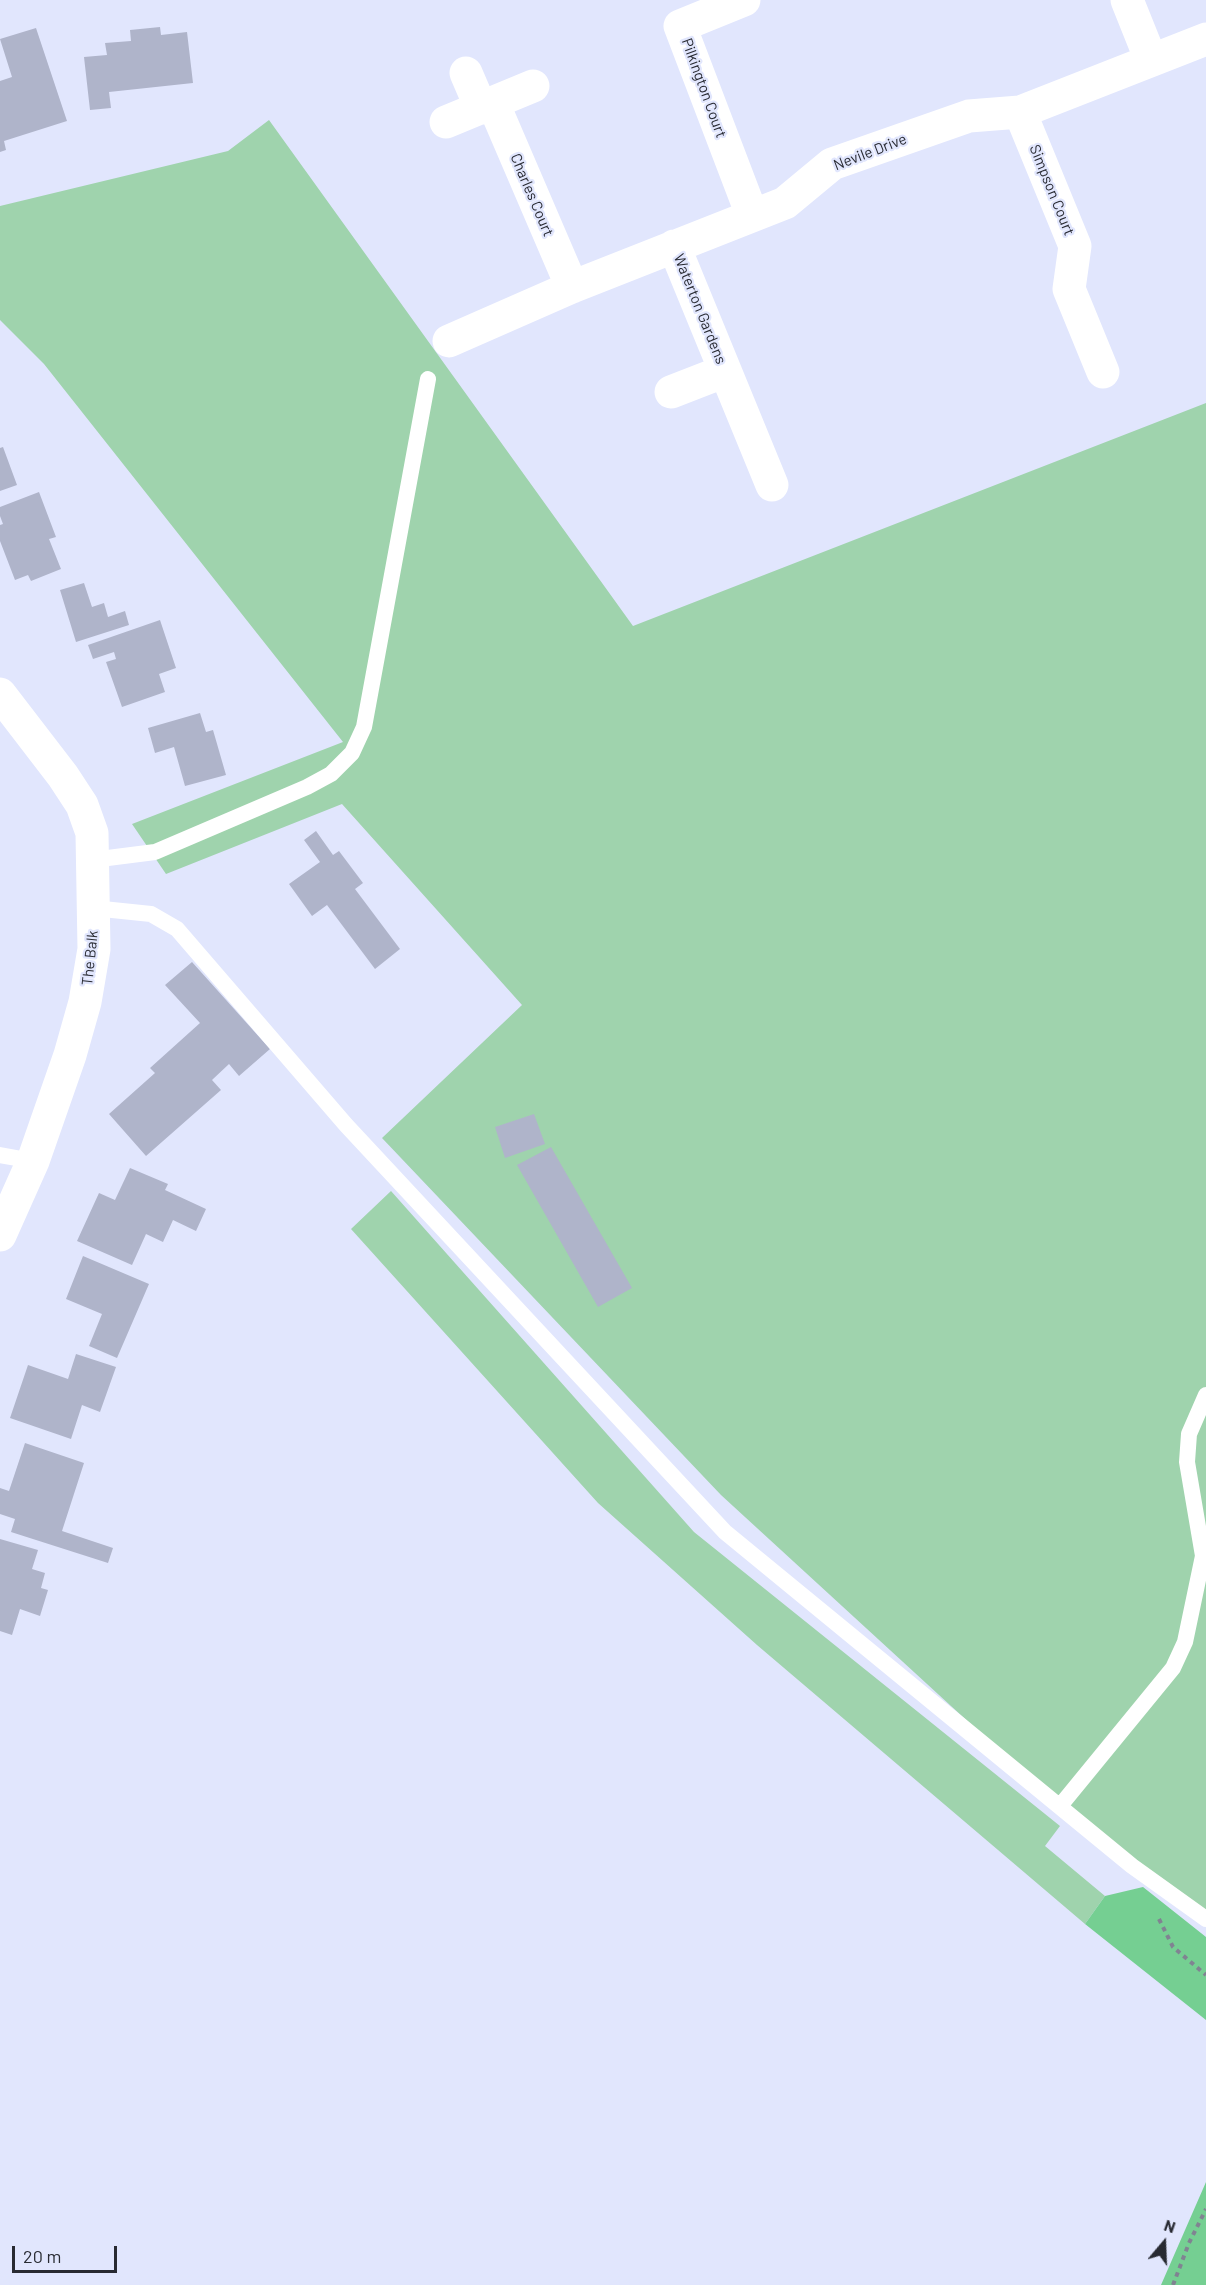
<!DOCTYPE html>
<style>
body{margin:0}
#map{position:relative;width:1206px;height:2285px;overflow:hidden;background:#e1e6fd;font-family:Barlow,sans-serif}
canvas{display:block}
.north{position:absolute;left:1134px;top:2213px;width:60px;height:60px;-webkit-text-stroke:4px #e1e6fd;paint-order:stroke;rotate:19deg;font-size:16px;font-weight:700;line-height:24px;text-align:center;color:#282a32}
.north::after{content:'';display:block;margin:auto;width:21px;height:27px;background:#282a32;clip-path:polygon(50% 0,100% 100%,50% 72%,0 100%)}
.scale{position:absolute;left:12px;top:2246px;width:105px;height:27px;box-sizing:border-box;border:3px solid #282a32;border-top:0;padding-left:8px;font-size:18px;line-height:21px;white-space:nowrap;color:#282a32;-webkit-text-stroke:4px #e1e6fd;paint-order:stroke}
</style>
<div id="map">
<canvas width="1206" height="2285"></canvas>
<div class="north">N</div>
<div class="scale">20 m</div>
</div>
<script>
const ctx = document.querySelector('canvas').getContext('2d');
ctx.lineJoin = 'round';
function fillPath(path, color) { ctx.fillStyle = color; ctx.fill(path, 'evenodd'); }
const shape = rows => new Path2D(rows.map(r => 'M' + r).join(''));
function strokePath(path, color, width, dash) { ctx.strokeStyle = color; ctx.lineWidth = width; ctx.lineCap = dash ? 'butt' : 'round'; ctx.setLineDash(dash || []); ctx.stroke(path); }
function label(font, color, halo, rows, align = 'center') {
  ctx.font = font + ' Barlow,sans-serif'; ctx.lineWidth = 4.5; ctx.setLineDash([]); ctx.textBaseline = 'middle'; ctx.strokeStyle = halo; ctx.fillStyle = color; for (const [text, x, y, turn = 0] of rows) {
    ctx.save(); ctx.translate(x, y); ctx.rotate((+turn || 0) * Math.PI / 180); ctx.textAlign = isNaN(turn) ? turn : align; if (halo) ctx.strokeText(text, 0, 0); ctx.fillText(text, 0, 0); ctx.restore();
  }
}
fillPath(shape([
 [269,120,633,626,1206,403,1206,1919,1060,1806,721,1495,382,1138,522,1005,342,804,166,874,132,824,343,742,44,364,0,320,0,206,228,151],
 [391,1191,694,1532,1060,1826,1045,1846,1105,1896,1085,1924,757,1645,598,1503,351,1229]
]), '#9fd3ad');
fillPath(shape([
 [1143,1887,1206,1937,1206,2020,1085,1924,1105,1896],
 [1206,2182,1206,2285,1161,2285]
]), '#75cf92');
fillPath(shape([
 [160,27,161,35,187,32,193,83,109,92,111,108,90,110,84,57,107,55,105,43,131,41,130,30],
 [36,28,67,121,4,141,6,150,0,152,0,81,12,77,0,39],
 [3,447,17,485,0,491,0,448],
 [39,492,56,537,49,539,61,569,31,581,28,575,15,580,0,541,0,525,3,524,0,516,0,507],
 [84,583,92,607,104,603,108,617,125,611,129,625,76,642,60,590],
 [160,620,176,668,159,674,165,692,122,707,106,662,116,659,114,652,93,659,88,645],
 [200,713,206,732,213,730,226,775,185,786,174,747,155,753,148,728],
 [316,831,333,855,339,851,363,883,355,889,400,949,375,969,327,905,312,916,289,884,320,862,304,840],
 [192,962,270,1049,239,1076,229,1064,212,1080,221,1090,146,1156,109,1114,155,1073,150,1068,200,1023,165,985],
 [534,1114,545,1144,505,1158,495,1127],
 [551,1147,632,1288,598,1307,517,1165],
 [130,1168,168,1184,165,1190,206,1209,196,1231,173,1220,163,1242,146,1234,132,1265,77,1241,99,1193,115,1200],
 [83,1256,149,1284,117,1358,89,1346,102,1314,66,1299],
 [76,1354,116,1367,100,1412,82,1405,71,1439,10,1418,28,1365,68,1379],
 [25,1443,84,1463,62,1531,113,1548,108,1563,11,1532,15,1519,0,1514,0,1488,9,1491],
 [0,1539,38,1550,32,1569,45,1573,41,1588,48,1590,40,1616,20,1609,12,1635,0,1631]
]), '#afb4ca');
strokePath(shape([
 [1159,1919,1173,1947,1206,1975],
 [1173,2285,1189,2243,1206,2209]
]), '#808392', 4, [4.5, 4.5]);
strokePath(shape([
 [92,860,155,852,307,787,331,774,352,753,364,727,428,379],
 [93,908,151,914,177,929,346,1125,725,1532,1132,1866,1206,1919],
 [0,1155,33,1161],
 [1060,1806,1173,1668,1185,1642,1203,1556,1187,1462,1189,1434,1206,1395]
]), '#fff', 16);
strokePath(shape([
 [744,0,680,26,752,215],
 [1127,0,1151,60],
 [466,73,481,108],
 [493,103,572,287],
 [1020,112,1075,246,1069,289,1103,372],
 [446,122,533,86],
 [674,246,772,485],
 [449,341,572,287,785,203,832,164,969,116,1020,112,1206,39],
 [671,392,725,371],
 [0,694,63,776,82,805,92,833,94,949,85,1002,70,1055,33,1161,0,1235]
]), '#fff', 33);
label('15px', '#282a32', '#e1e6fd', [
 ["Pilkington Court",704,88,70],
 ["Nevile Drive",870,152,-21],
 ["Simpson Court",1052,190,68],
 ["Charles Court",532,195,67],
 ["Waterton Gardens",700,309,68],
 ["The Balk",90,958,-84]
]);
</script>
